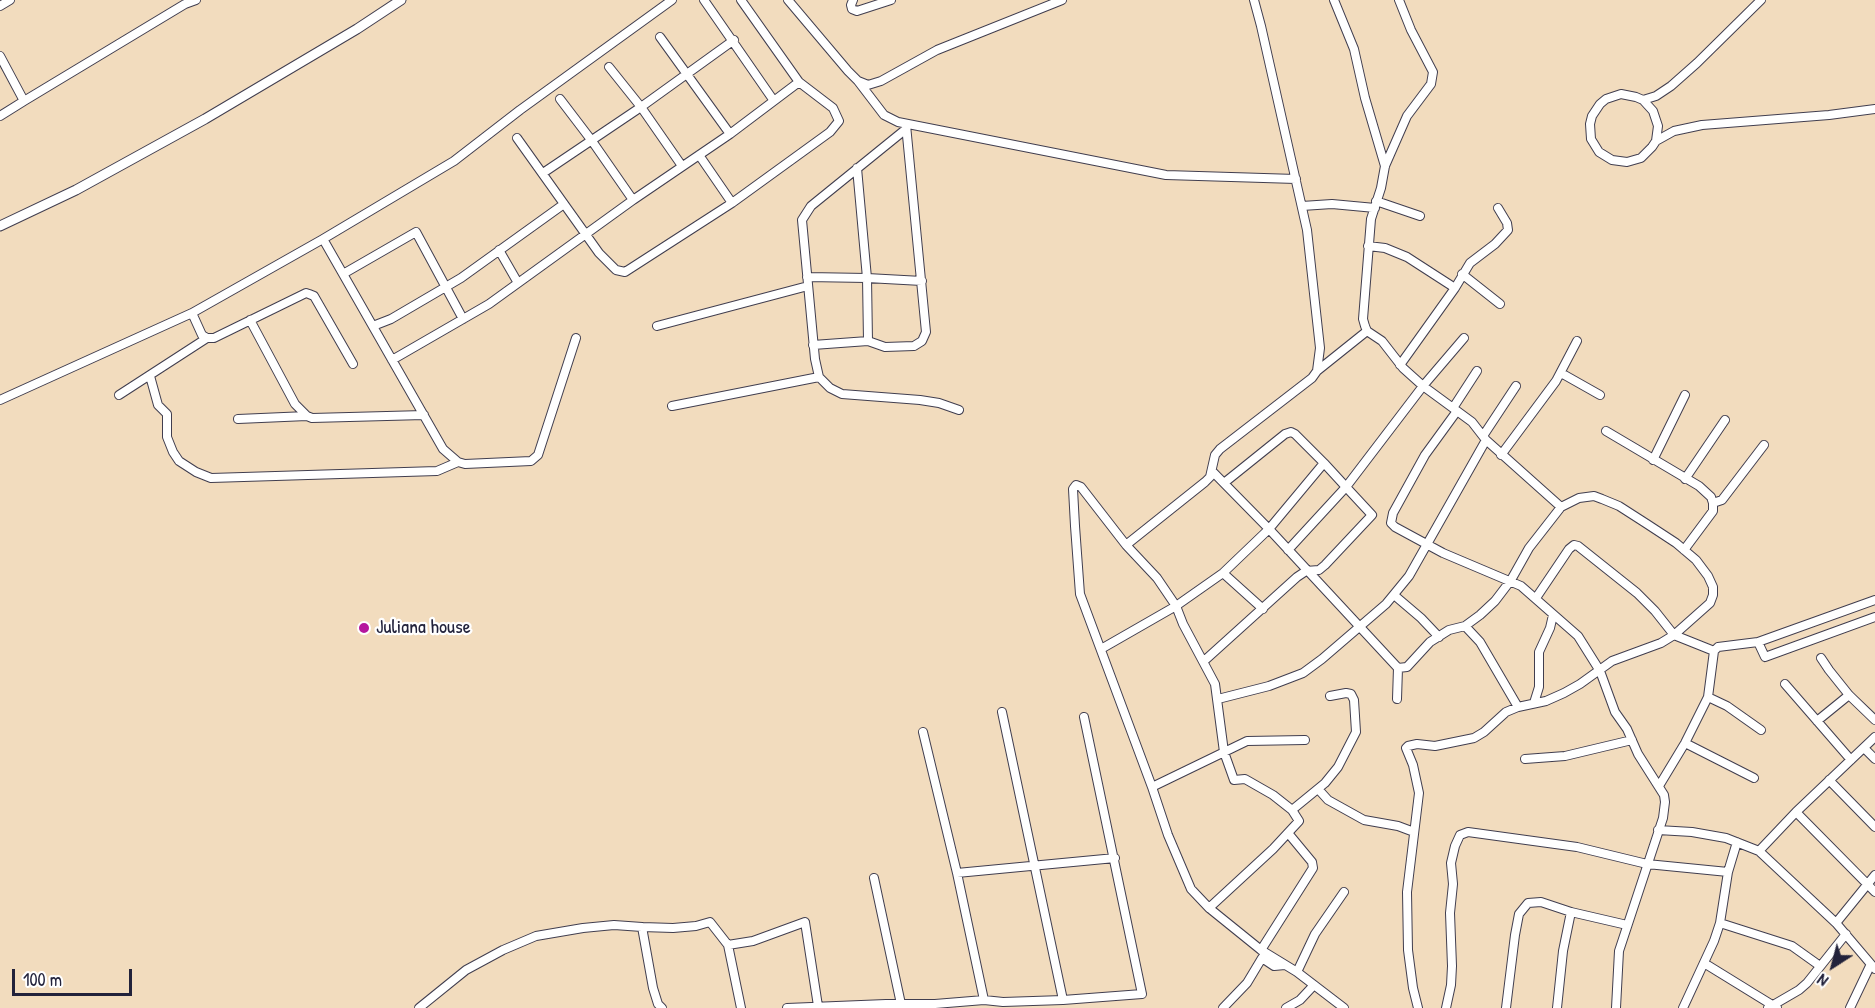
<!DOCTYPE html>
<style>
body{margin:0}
#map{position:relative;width:1875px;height:1008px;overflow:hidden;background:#f2dcbe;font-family:"Patrick Hand",sans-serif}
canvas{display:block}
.north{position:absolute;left:1803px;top:936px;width:60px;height:60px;-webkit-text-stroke:4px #fff;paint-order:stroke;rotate:216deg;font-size:16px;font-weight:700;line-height:24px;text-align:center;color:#22223b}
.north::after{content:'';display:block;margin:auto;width:21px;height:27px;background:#22223b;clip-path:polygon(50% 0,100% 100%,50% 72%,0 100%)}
.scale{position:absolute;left:12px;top:969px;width:120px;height:27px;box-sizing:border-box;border:3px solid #22223b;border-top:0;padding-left:8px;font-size:18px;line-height:21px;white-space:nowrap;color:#22223b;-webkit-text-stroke:4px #fff;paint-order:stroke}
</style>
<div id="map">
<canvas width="1875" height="1008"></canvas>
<div class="north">N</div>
<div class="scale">100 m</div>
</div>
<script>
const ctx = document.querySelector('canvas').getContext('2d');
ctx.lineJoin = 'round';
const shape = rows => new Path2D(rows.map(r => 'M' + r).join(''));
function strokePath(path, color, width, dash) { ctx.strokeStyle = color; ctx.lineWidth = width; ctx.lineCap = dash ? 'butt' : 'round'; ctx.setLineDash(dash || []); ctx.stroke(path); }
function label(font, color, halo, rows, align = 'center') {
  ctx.font = font + ' "Patrick Hand",sans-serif'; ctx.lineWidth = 4.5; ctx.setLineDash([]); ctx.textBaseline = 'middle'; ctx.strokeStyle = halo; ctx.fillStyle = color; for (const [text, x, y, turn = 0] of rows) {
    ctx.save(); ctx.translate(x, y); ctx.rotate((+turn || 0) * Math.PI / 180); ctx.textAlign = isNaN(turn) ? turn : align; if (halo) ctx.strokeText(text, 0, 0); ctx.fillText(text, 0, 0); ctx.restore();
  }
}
const minor = shape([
 [704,0,774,101],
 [788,0,848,71,858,81,868,85,881,81,937,50,1062,0],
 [853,0,851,5,852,9,857,11,891,0],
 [1334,0,1354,49,1365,98,1385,166],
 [1399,0,1411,30,1433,72,1431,84,1407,116,1385,166,1381,188,1371,219,1363,319,1365,326,1367,331,1382,341,1403,368,1423,386,1472,422,1486,440,1561,507],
 [0,6,10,0],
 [660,37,730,134],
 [0,56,24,101,0,116],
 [609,67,641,107,682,166],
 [858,81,884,115,898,122,1166,175,1296,179],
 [560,99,592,141,633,200],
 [1643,100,1656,96,1671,86,1697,63,1761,0],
 [24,101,185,4,196,0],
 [906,129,811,206,802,220,815,359,819,377,830,388,842,394,920,400,939,403,959,410],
 [517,138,599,253,616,270,625,272,732,203,830,132,839,121,833,108,799,82],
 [1656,141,1658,126,1653,111,1643,100,1636,97,1621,94,1606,99,1600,104,1592,116,1590,124,1591,139,1599,152,1612,160,1627,162,1641,158,1652,147,1656,141,1674,131,1702,125,1829,115,1875,109],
 [699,155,732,203],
 [543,173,641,107,734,40],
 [1376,201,1420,216],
 [1302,206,1332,204,1375,208],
 [323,239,454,161,520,110,672,0],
 [1368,246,1385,248,1407,257,1455,288],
 [499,250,518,283],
 [343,274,416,232,463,319],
 [1462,274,1500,304],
 [807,277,867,278,857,168],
 [192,313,202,335,207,338,214,338,306,293,309,294,314,296,353,364],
 [250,320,295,404,307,416,312,418,424,415],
 [373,326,391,319,461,278,564,204],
 [657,326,808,286],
 [868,341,867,278,922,281],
 [813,345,868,341,885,347,914,346,922,341,926,332,906,125],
 [392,360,489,304,633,200,730,134,799,82,741,0],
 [1400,365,1455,288,1470,263,1495,244,1508,230,1507,223,1498,208],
 [1317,371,1367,331],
 [1561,373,1600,395],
 [150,376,158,405,167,414,167,437,173,452,179,461,196,472,211,478,437,471,458,462],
 [119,395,207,338],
 [0,400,192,313,323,239,443,449,458,462,465,464,531,461,538,455,576,338],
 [672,406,819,377],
 [1453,408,1477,371],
 [1457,411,1425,455,1393,513,1391,523,1395,527,1443,553,1521,586,1578,636,1600,671,1615,712,1627,729,1638,754,1664,795,1665,802,1663,818,1619,951,1616,1008],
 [238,419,307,416],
 [1606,431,1699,486,1711,497,1713,503,1713,511,1684,550],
 [1483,436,1516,386],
 [1501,455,1556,381,1577,341],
 [1653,460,1685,395],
 [1212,471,1269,529,1398,668,1407,667,1430,642,1449,630,1465,626,1480,615,1495,601,1511,580,1529,548,1561,507,1579,498,1594,496,1602,499,1619,506,1647,524,1676,543,1696,560,1708,576,1713,587,1713,595,1710,603,1674,635,1661,643,1612,661,1580,684,1564,693,1546,701,1518,707,1506,712,1484,732,1474,738,1435,746,1417,744,1408,746,1406,748,1413,765,1419,793,1407,892,1408,950,1413,988,1418,1008],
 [1685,479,1725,420],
 [1224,483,1285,434,1291,432,1295,434,1324,463],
 [1713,503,1722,500,1764,445],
 [1126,545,1081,487,1076,485,1073,489,1075,526,1080,594,1152,787,1168,835,1191,889,1209,908,1261,950,1297,972,1344,1008],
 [1223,573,1263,609],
 [1394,595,1421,618,1439,637],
 [1536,598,1569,549,1574,545,1578,546,1637,593,1655,611,1674,635,1714,651],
 [1875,600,1758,642,1765,657,1875,617],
 [1465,626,1480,642,1518,707],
 [1101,649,1176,606,1223,573,1269,529,1324,463,1346,487,1288,550],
 [1821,658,1829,670,1849,695,1875,720],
 [1204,661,1297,577,1306,571,1319,570,1325,565,1372,515,1346,487,1423,386,1464,338],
 [1785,684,1851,760],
 [1708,697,1727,706,1761,730],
 [1218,699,1269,686,1303,673,1322,659,1386,604,1409,576,1486,440],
 [1397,699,1398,668],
 [1534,703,1539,687,1539,652,1550,628,1553,615],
 [1002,712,1063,1000],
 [1817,721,1849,695],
 [923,732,957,873,984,1000],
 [1685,743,1754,778],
 [1864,748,1875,759],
 [1525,759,1565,756,1632,740],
 [1829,780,1875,827],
 [1659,786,1685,743,1708,697,1714,651,1718,647,1758,642],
 [1152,787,1247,741,1305,740],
 [1319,790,1328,800,1364,820,1398,826,1414,832],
 [1292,810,1325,783,1338,767,1356,732,1354,700,1351,694,1346,693,1330,696],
 [1796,812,1875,892],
 [1658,830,1692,832,1726,838,1759,851,1836,923,1875,969],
 [1759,851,1796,812,1875,737],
 [957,873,1115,858],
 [874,878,901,1004],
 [1209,908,1273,849,1299,821,1292,810,1273,795,1245,779,1234,780,1224,752,1215,684,1183,624,1176,606,1157,578,1126,545,1205,482,1210,477,1215,455,1220,449,1312,378,1317,371,1320,348,1307,230,1261,26,1254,0],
 [1720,923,1792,946,1820,966],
 [1836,923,1875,875],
 [642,927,673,928,696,926,710,922,728,945,753,941,805,922,818,1006],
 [728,945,741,1008],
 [1261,950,1313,868,1312,862,1288,833],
 [1704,963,1777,1008],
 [1297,972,1315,934,1344,892],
 [419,1008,466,970,503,950,536,936,583,928,614,925,642,927,653,988,658,1004,662,1008],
 [787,1008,886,1004,935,1004,984,1000,1003,1002,1063,1000,1142,994,1084,717],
 [1223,1008,1247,983,1262,958,1274,966,1285,965],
 [1286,1008,1300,1000,1314,985],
 [1446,1008,1451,985,1452,966,1450,913,1453,884,1451,863,1455,846,1460,835,1468,832,1577,847,1647,864,1728,872],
 [1506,1008,1515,935,1519,914,1528,903,1541,902,1571,912,1627,925],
 [1557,1008,1563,951,1571,912],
 [1683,1008,1714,941,1720,923,1728,872,1737,842],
 [1768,1008,1799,990,1807,983,1846,934],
 [1850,1008,1870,966]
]);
const tertiary = shape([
 [0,226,76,190,205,119,357,29,401,0]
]);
strokePath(minor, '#413e4f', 10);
strokePath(tertiary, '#413e4f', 11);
strokePath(minor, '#fff', 8);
strokePath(tertiary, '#fff', 9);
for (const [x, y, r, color] of [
 [364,628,6,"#b5179e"]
]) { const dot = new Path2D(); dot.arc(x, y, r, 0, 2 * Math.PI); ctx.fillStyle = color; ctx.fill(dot); strokePath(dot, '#fff', 2); }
label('20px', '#22223b', '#fff', [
 ["Juliana house",376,628]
], 'left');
</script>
